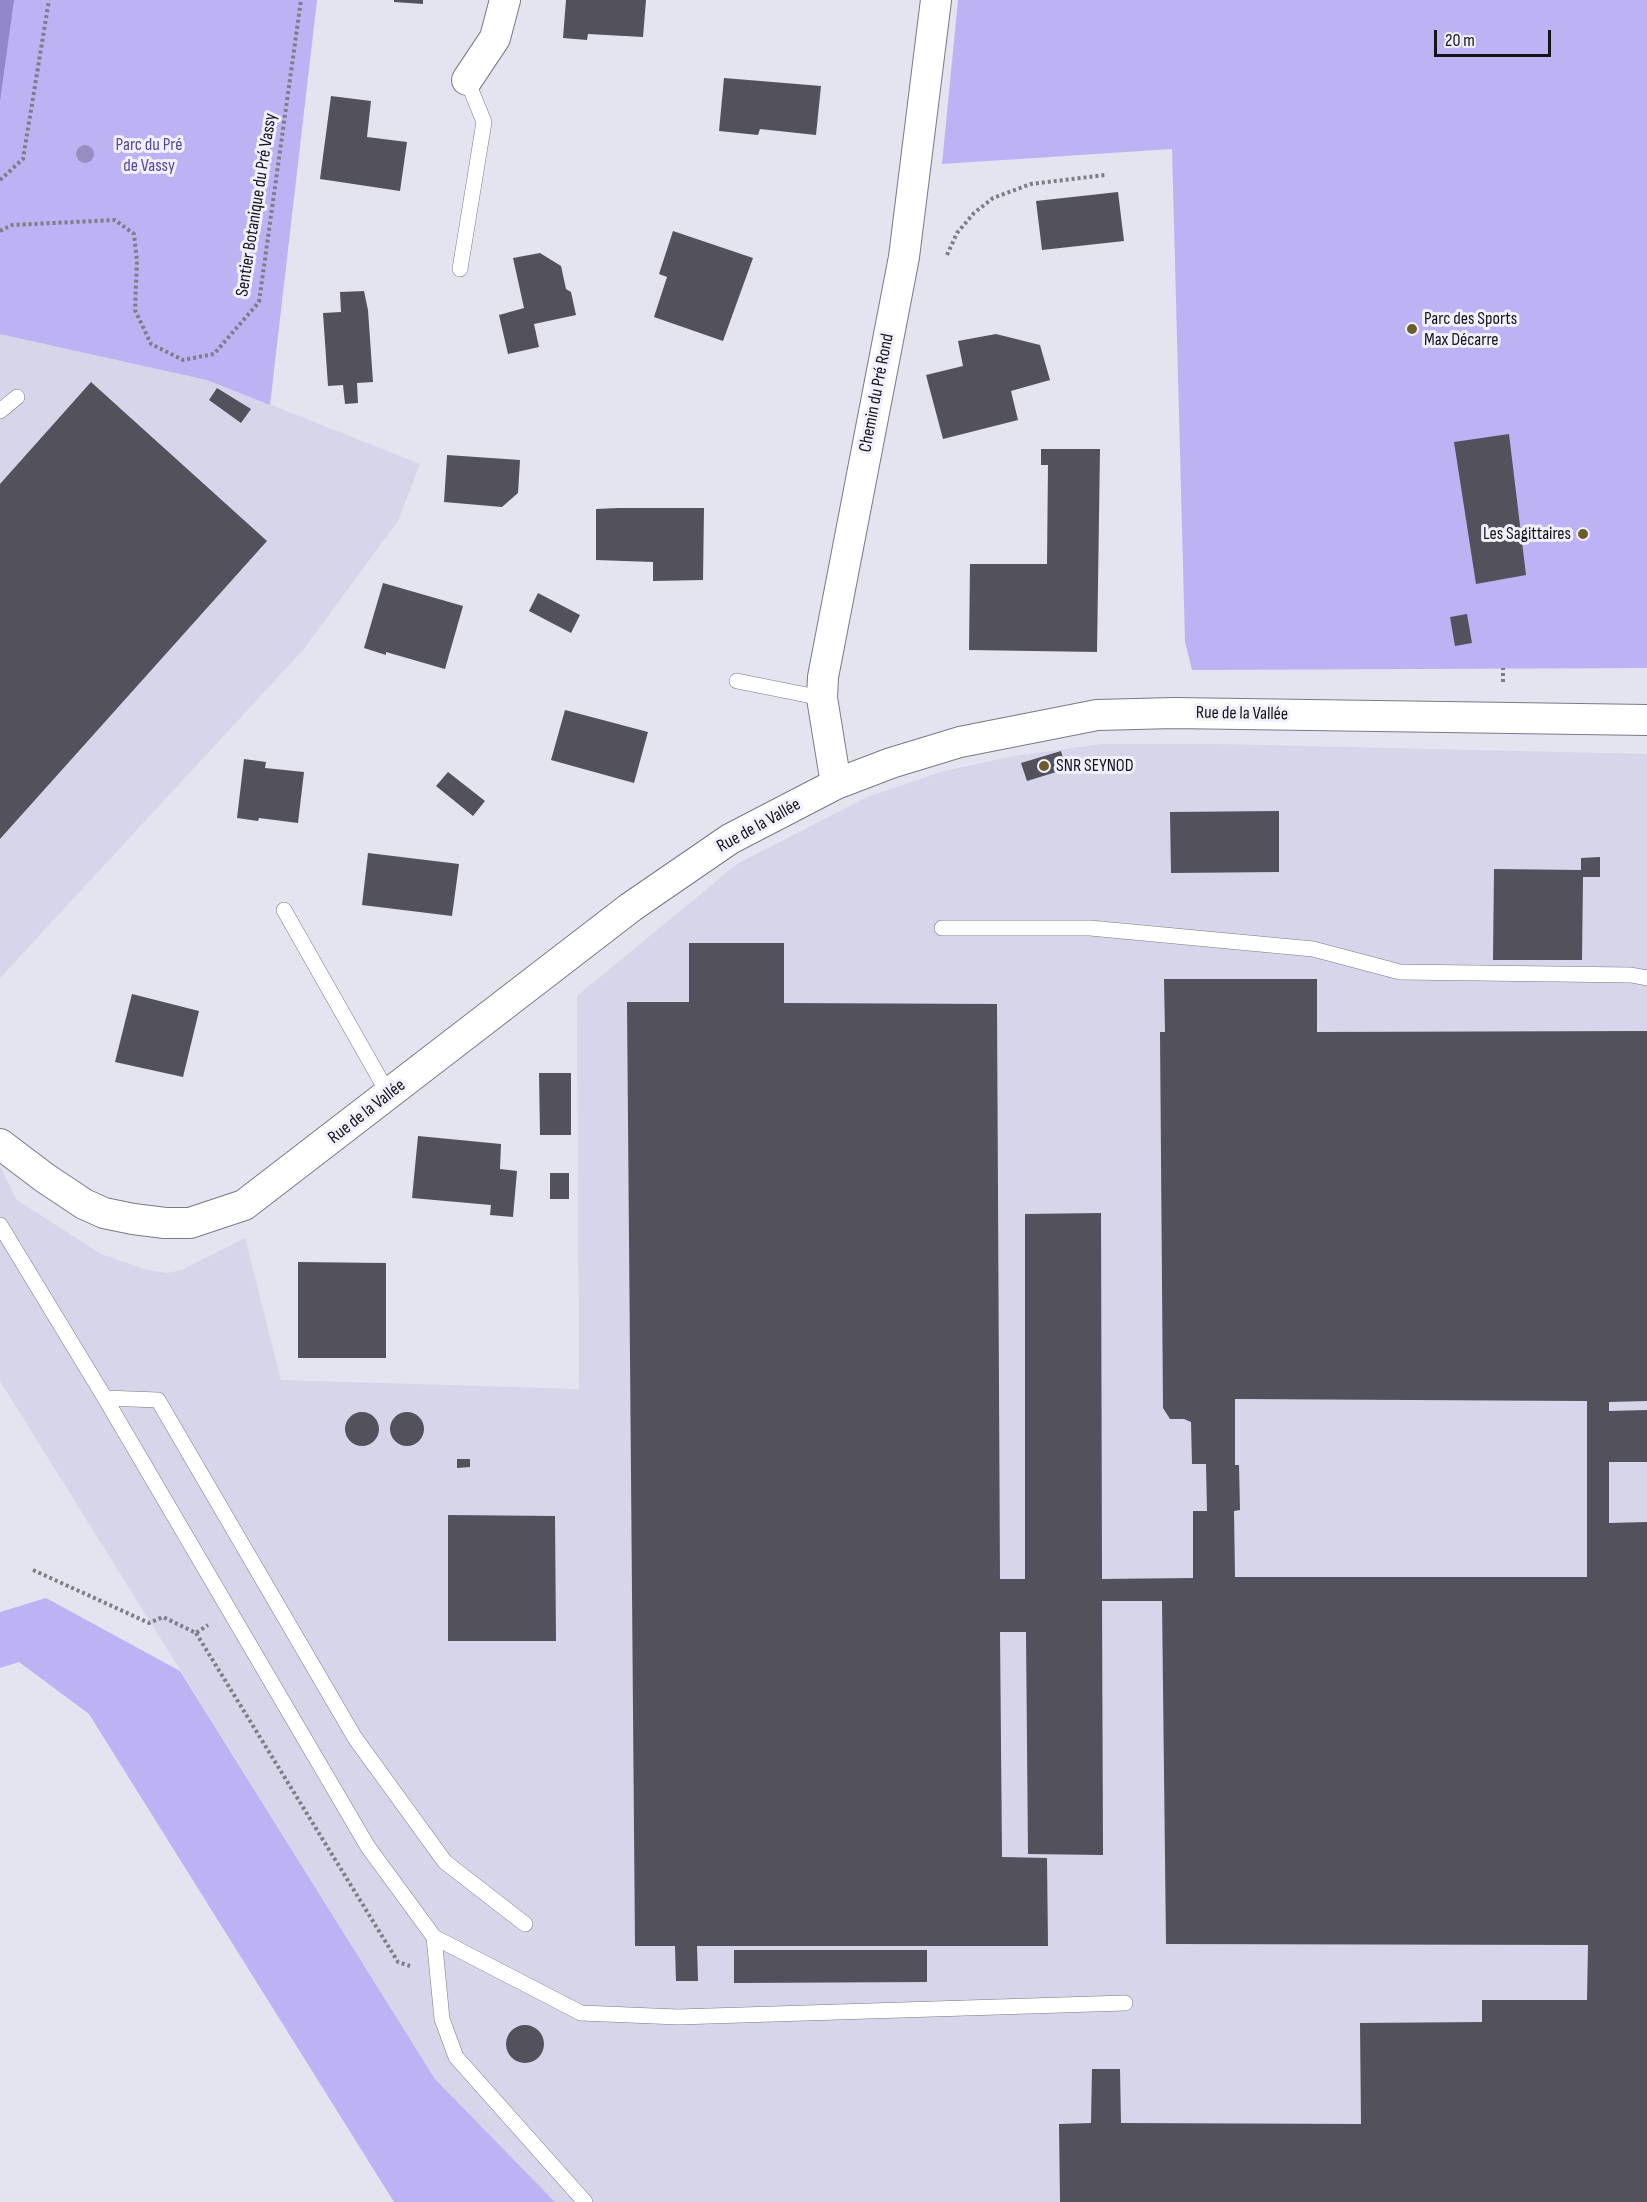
<!DOCTYPE html>
<meta charset="utf-8">
<style>
body{margin:0}
#map{position:relative;width:1647px;height:2202px;overflow:hidden;background:#e4e3f0;font-family:"Sofia Sans Condensed",sans-serif}
canvas{display:block}
.scale{position:absolute;left:1434px;top:30px;width:117px;height:27px;box-sizing:border-box;border:3px solid #141418;border-top:0;padding-left:8px;font-size:18px;line-height:21px;white-space:nowrap;color:#141418;-webkit-text-stroke:4px #f2f0fe;paint-order:stroke}
</style>
<div id="map">
<canvas width="1647" height="2202"></canvas>
<div class="scale">20 m</div>
</div>
<script>
const ctx = document.querySelector('canvas').getContext('2d');
ctx.lineJoin = 'round';
function fillPath(path, color) { ctx.fillStyle = color; ctx.fill(path, 'evenodd'); }
const shape = rows => new Path2D(rows.map(r => 'M' + r).join(''));
function strokePath(path, color, width, dash) { ctx.strokeStyle = color; ctx.lineWidth = width; ctx.lineCap = dash ? 'butt' : 'round'; ctx.setLineDash(dash || []); ctx.stroke(path); }
function label(font, color, halo, rows, align = 'center') {
  ctx.font = font + ' "Sofia Sans Condensed",sans-serif'; ctx.lineWidth = 6; ctx.setLineDash([]); ctx.textBaseline = 'middle'; ctx.strokeStyle = halo; ctx.fillStyle = color; for (const [text, x, y, turn = 0] of rows) {
    ctx.save(); ctx.translate(x, y); ctx.rotate((+turn || 0) * Math.PI / 180); ctx.textAlign = isNaN(turn) ? turn : align; if (halo) ctx.strokeText(text, 0, 0); ctx.fillText(text, 0, 0); ctx.restore();
  }
}
fillPath(shape([
 [0,297,420,464,398,521,303,650,0,978],
 [1102,744,1219,744,1647,754,1647,2202,555,2202,435,2079,0,1381,0,1166,17,1200,101,1254,147,1270,167,1273,182,1270,245,1238,281,1380,579,1389,577,996,737,864,867,797,944,771,1014,756]
]), '#d7d5e9');
fillPath(shape([
 [0,0,317,0,270,405,207,380,0,334],
 [958,0,1647,0,1647,668,1192,670,1185,642,1172,149,942,164],
 [46,1598,180,1671,435,2079,555,2202,394,2202,89,1714,19,1662,0,1668,0,1612]
]), '#bdb3f4');
fillPath(shape([
 [0,0,14,0,0,101]
]), '#9287ca');
fillPath(shape([
 [394,0,423,0,423,4,394,2],
 [566,0,646,0,643,37,588,34,587,40,563,38],
 [724,78,821,86,816,135,760,129,758,135,719,131],
 [331,96,371,101,367,137,407,142,400,191,320,179],
 [1118,192,1124,241,1042,250,1036,201],
 [673,231,753,258,723,341,654,317,667,277,659,274],
 [540,253,561,266,566,289,571,292,576,315,534,324,539,347,508,354,499,315,524,308,513,258],
 [364,291,368,310,373,382,357,383,358,403,345,404,343,385,328,386,323,313,341,312,340,292],
 [996,334,1040,345,1050,380,1011,391,1018,420,943,439,926,375,963,366,958,341],
 [91,382,267,541,0,839,0,484],
 [217,388,251,409,241,423,209,400],
 [1509,434,1526,575,1476,584,1454,442],
 [1041,449,1100,449,1097,652,969,650,970,564,1047,564,1048,465,1041,465],
 [447,455,520,460,518,493,502,507,444,502],
 [618,508,704,508,703,580,653,581,653,562,596,560,596,509],
 [383,583,463,606,445,669,386,652,386,655,364,648],
 [538,593,580,615,571,633,529,611],
 [1467,614,1472,643,1455,646,1450,617],
 [565,710,648,732,634,783,551,760],
 [1061,751,1066,769,1027,781,1021,763],
 [244,759,266,762,265,768,304,772,298,823,259,818,258,821,237,818],
 [448,772,485,801,473,816,436,786],
 [1279,811,1279,872,1171,873,1170,812],
 [368,853,459,864,452,916,362,905],
 [1600,857,1600,877,1583,877,1582,960,1493,960,1494,869,1581,870,1581,858],
 [689,943,784,943,784,1003,997,1004,1000,1579,1025,1579,1025,1214,1101,1213,1102,1579,1193,1578,1193,1511,1207,1511,1206,1464,1192,1464,1191,1422,1184,1419,1170,1419,1163,1408,1160,1032,1165,1032,1164,979,1317,979,1317,1032,1647,1031,1647,1401,1609,1402,1609,1411,1647,1410,1647,1462,1609,1462,1609,1523,1647,1522,1647,2202,1060,2202,1059,2124,1091,2123,1092,2069,1120,2069,1121,2123,1361,2124,1360,2023,1482,2022,1482,2000,1587,2000,1588,1945,1166,1944,1162,1601,1102,1601,1103,1855,1028,1854,1026,1632,1000,1632,1002,1857,1047,1858,1048,1946,697,1946,698,1981,676,1981,675,1946,635,1946,627,1002,689,1002],
 [1235,1399,1587,1401,1587,1577,1235,1577,1234,1511,1240,1510,1239,1465,1235,1465],
 [132,994,199,1011,183,1077,115,1062],
 [539,1073,571,1073,571,1135,540,1135],
 [418,1136,501,1144,500,1169,517,1171,513,1217,490,1215,491,1205,412,1198],
 [550,1173,569,1173,569,1199,550,1199],
 [298,1262,386,1263,386,1358,298,1358],
 '390 1429a17 17 0 1 1 34 0a17 17 0 1 1-34 0Z',
 '345 1429a17 17 0 1 1 34 0a17 17 0 1 1-34 0Z',
 [457,1459,470,1459,470,1467,457,1468],
 [448,1515,555,1516,556,1641,448,1641],
 [734,1950,927,1950,927,1982,734,1983],
 '506 2044a19 19 0 1 1 38 0a19 19 0 1 1-38 0Z'
]), '#52515c');
const service = shape([
 [460,269,484,122,467,80],
 [0,411,17,397],
 [737,681,822,698],
 [284,910,389,1095],
 [942,928,1090,928,1313,949,1400,972,1631,975,1647,978],
 [0,1225,105,1398,368,1847,434,1937,581,2013,678,2017,1125,2003],
 [105,1398,158,1400,355,1738,445,1862,525,1924],
 [434,1937,442,2019,456,2057,585,2202]
]);
const minor = shape([
 [467,80,495,38,505,0],
 [836,784,822,698,823,677,904,257,936,0],
 [0,1144,45,1178,84,1204,104,1213,133,1219,165,1223,190,1223,244,1205,631,907,730,839,836,784,891,763,960,742,1097,715,1174,713,1647,720]
]);
strokePath(service, '#7a7985', 16);
strokePath(minor, '#7a7985', 32);
strokePath(shape([
 [0,180,23,159,49,0],
 [0,231,12,225,115,220,134,234,137,261,135,310,151,344,183,360,214,354,259,302,301,0],
 [947,255,957,233,974,213,993,198,1031,184,1105,175],
 [1503,682,1503,668],
 [33,1570,149,1623,163,1617,196,1633,208,1625],
 [196,1633,398,1962,410,1966]
]), '#7e7d86', 4, [3, 3]);
strokePath(service, '#fff', 15);
strokePath(minor, '#fff', 30);
ctx.fillStyle = '#988dc0';
for (const [x, y] of [
 [85,154]
]) { ctx.beginPath(); ctx.arc(x, y, 9, 0, 2 * Math.PI); ctx.fill(); }
for (const [x, y, r, color] of [
 [1412,329,6,"#6a5d2a"],
 [1583,534,6,"#6a5d2a"],
 [1044,766,6,"#6a5d2a"]
]) { const dot = new Path2D(); dot.arc(x, y, r, 0, 2 * Math.PI); ctx.fillStyle = color; ctx.fill(dot); strokePath(dot, '#f2f0fe', 2); }
label('18px', '#594799', '#f2f0fe', [
 ["Parc du Pré",149,145],
 ["de Vassy",149,166]
]);
label('18px', '#141418', '#f2f0fe', [
 ["Sentier Botanique du Pré Vassy",257,205,-81],
 ["Chemin du Pré Rond",877,393,-79],
 ["Rue de la Vallée",1242,714,1],
 ["Rue de la Vallée",759,826,-29],
 ["Rue de la Vallée",367,1112,-38]
]);
label('18px', '#141418', '#f2f0fe', [
 ["Parc des Sports",1424,319],
 ["Max Décarre",1424,340],
 ["Les Sagittaires",1571,534,"right"],
 ["SNR SEYNOD",1056,766]
], 'left');
</script>
